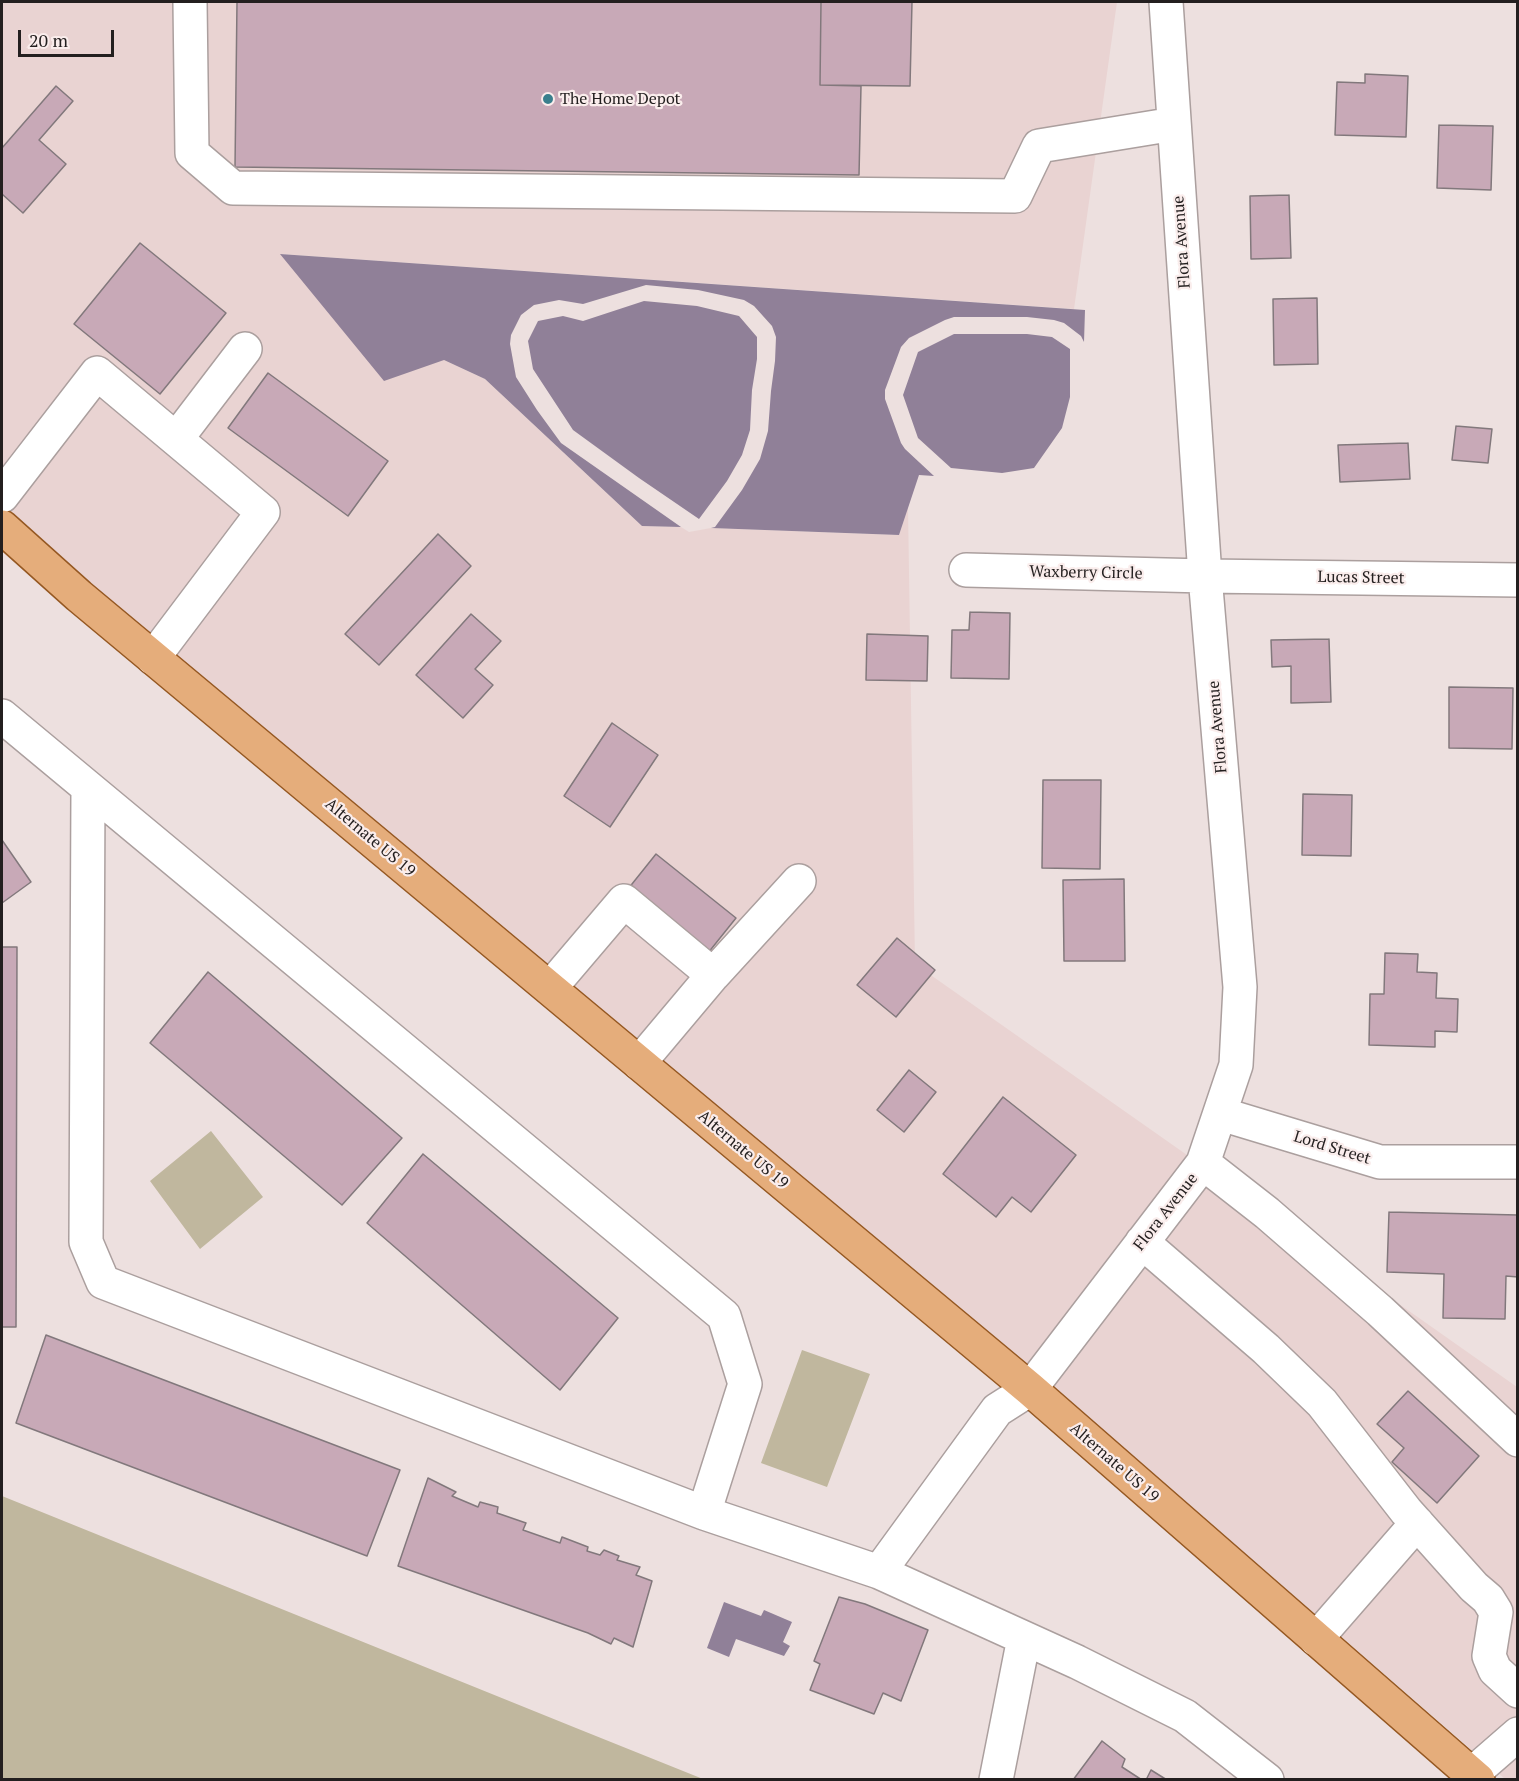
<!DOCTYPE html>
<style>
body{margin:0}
#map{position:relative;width:1519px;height:1781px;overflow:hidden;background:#ede0df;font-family:"PT Serif",serif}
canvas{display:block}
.frame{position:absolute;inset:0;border:3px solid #231f1f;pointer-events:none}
.scale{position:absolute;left:18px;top:30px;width:96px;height:27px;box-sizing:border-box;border:3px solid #231f1f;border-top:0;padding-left:8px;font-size:18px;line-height:21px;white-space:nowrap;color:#231f1f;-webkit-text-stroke:4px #faedec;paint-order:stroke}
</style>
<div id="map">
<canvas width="1519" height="1781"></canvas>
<div class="frame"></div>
<div class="scale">20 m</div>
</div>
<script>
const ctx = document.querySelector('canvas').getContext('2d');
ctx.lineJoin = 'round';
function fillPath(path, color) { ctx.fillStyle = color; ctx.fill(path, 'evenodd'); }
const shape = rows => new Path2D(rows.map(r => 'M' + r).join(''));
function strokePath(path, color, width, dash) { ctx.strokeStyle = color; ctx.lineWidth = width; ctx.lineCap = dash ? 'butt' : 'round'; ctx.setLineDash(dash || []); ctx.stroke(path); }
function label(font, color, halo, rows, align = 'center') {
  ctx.font = font + ' "PT Serif",serif'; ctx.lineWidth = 4.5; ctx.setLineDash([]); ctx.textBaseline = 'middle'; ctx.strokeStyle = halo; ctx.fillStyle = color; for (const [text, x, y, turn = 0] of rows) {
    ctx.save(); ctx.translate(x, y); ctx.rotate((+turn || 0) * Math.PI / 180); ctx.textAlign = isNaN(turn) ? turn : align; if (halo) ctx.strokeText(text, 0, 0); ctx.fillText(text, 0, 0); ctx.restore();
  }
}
fillPath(shape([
 [2,2,1117,2,1074,309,281,254,444,360,485,379,642,526,681,527,689,532,711,528,899,535,908,507,915,964,1187,1155,1027,1364,2,510],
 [1216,1175,1517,1387,1517,1779,1505,1779,1054,1387]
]), '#e9d3d2');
fillPath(shape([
 [211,1131,263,1197,200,1249,150,1181],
 [802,1350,870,1374,827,1487,761,1463],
 [2,1496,576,1728,703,1779,2,1779]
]), '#c0b79e');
fillPath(shape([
 [280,254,1085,310,1084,342,1081,336,1064,323,1054,320,1027,317,954,317,945,320,909,338,901,347,885,390,885,399,901,443,905,449,934,476,919,475,899,535,711,528,715,527,742,490,760,459,768,431,771,391,775,361,776,337,772,326,754,306,744,300,698,290,646,285,583,304,559,300,534,305,521,315,511,335,510,344,516,377,537,410,561,443,681,527,642,526,485,379,444,360,384,381],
 [644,301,697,306,739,316,757,337,757,359,752,390,750,430,742,455,727,481,699,519,639,478,573,430,533,369,528,341,538,321,563,316,583,321],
 [954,334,1027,334,1052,337,1070,349,1070,397,1062,428,1034,468,1002,473,951,468,918,438,903,395,918,352],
 [724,1602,761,1616,764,1610,792,1622,783,1642,790,1646,784,1656,736,1639,729,1657,707,1648]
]), '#908098');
const building = shape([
 [237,2,821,2,820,85,861,86,859,175,235,167,237,2],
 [821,2,912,2,910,86,820,85,821,2],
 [1365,74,1408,76,1406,137,1335,135,1337,82,1365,83,1365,74],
 [56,86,73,101,39,140,66,164,23,213,2,194,2,148,56,86],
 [1439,125,1493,126,1491,190,1437,188,1439,125],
 [1289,195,1291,258,1251,259,1250,196,1289,195],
 [140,243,226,313,160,394,74,324,140,243],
 [1317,298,1318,364,1274,365,1273,299,1317,298],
 [268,373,388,461,348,516,228,428,268,373],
 [1456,426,1492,429,1488,463,1452,460,1456,426],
 [1408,443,1410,479,1340,482,1338,445,1408,443],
 [438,534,471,566,379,665,345,634,438,534],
 [970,612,1010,613,1009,679,951,678,952,630,969,630,970,612],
 [471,614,501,641,475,669,493,685,463,718,416,675,471,614],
 [867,634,928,636,927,681,866,680,867,634],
 [1329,639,1331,702,1291,703,1291,666,1272,667,1271,640,1329,639],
 [1449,687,1513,688,1512,749,1449,748,1449,687],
 [612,723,658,755,610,827,564,796,612,723],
 [1043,780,1101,780,1100,869,1042,868,1043,780],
 [1303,794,1352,795,1351,856,1302,855,1303,794],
 [2,840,31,882,2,903,2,840],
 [656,854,736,918,708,953,628,889,656,854],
 [1124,879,1125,961,1064,961,1063,880,1124,879],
 [897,938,935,970,896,1017,857,985,897,938],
 [2,947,17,947,16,1327,2,1327,2,947],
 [1385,953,1418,954,1417,972,1437,973,1436,998,1458,999,1457,1032,1435,1031,1435,1047,1369,1045,1370,994,1384,994,1385,953],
 [208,972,402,1138,342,1205,150,1043,208,972],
 [909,1070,936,1092,904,1132,877,1110,909,1070],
 [1003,1097,1076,1155,1031,1212,1012,1197,996,1217,943,1174,1003,1097],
 [423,1154,618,1318,560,1390,367,1223,423,1154],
 [1389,1212,1518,1215,1518,1277,1506,1276,1505,1319,1443,1318,1444,1274,1387,1272,1389,1212],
 [46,1335,400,1470,367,1556,16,1423,46,1335],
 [1408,1391,1479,1456,1437,1503,1392,1462,1404,1448,1377,1424,1408,1391],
 [428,1478,456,1492,452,1496,478,1507,480,1502,498,1507,497,1513,526,1523,523,1530,560,1543,562,1537,588,1547,587,1551,600,1555,604,1550,619,1556,617,1560,640,1567,636,1575,652,1581,633,1647,614,1638,611,1644,588,1633,398,1566,428,1478],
 [839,1597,865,1604,928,1630,901,1701,883,1693,874,1714,810,1690,820,1664,814,1661,839,1597],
 [1102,1741,1125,1759,1122,1767,1142,1780,1073,1780,1102,1741],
 [1151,1770,1167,1780,1146,1780,1151,1770]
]);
fillPath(building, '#c8a9b7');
strokePath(building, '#82787c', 1.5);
const minor = shape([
 [190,2,192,153,233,188,1015,196,1039,146,1174,124],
 [1166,2,1205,576,1240,987,1236,1065,1203,1163,1030,1389,997,1410,879,1572,1077,1662,1185,1716,1267,1780],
 [177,438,245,349],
 [2,496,97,373,263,512,153,658],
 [966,570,1205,576,1518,580],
 [2,716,724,1316,745,1384,704,1513,879,1572],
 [88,788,86,1242,103,1282,704,1513],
 [550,988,624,901,713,975],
 [639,1063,713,975,799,881],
 [1221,1114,1380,1162,1518,1162],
 [1203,1163,1267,1213,1380,1311,1518,1440],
 [1142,1242,1266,1349,1322,1403,1406,1511,1474,1587,1488,1599,1496,1612,1489,1656,1495,1670,1518,1691],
 [1316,1639,1417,1523],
 [1472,1774,1518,1734],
 [996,1780,1024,1638]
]);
const major = shape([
 [2,527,79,596,1030,1389,1478,1780]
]);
strokePath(minor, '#ab9f9e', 36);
strokePath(major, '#955822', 36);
strokePath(minor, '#fff', 33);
strokePath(major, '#e5ad7b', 33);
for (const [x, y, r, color] of [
 [548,99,6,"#3a7f8d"]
]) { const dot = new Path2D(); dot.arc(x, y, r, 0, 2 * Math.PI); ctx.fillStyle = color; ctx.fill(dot); strokePath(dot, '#faedec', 2); }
label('16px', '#231f1f', '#faedec', [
 ["The Home Depot",560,99]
], 'left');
label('16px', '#231f1f', '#faedec', [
 ["Flora Avenue",1182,242,-94],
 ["Waxberry Circle",1086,573,1],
 ["Lucas Street",1361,578,1],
 ["Flora Avenue",1218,727,-95],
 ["Alternate US 19",370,838,40],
 ["Lord Street",1332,1148,17],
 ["Alternate US 19",743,1150,40],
 ["Flora Avenue",1166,1212,-52],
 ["Alternate US 19",1114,1463,41]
]);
</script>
